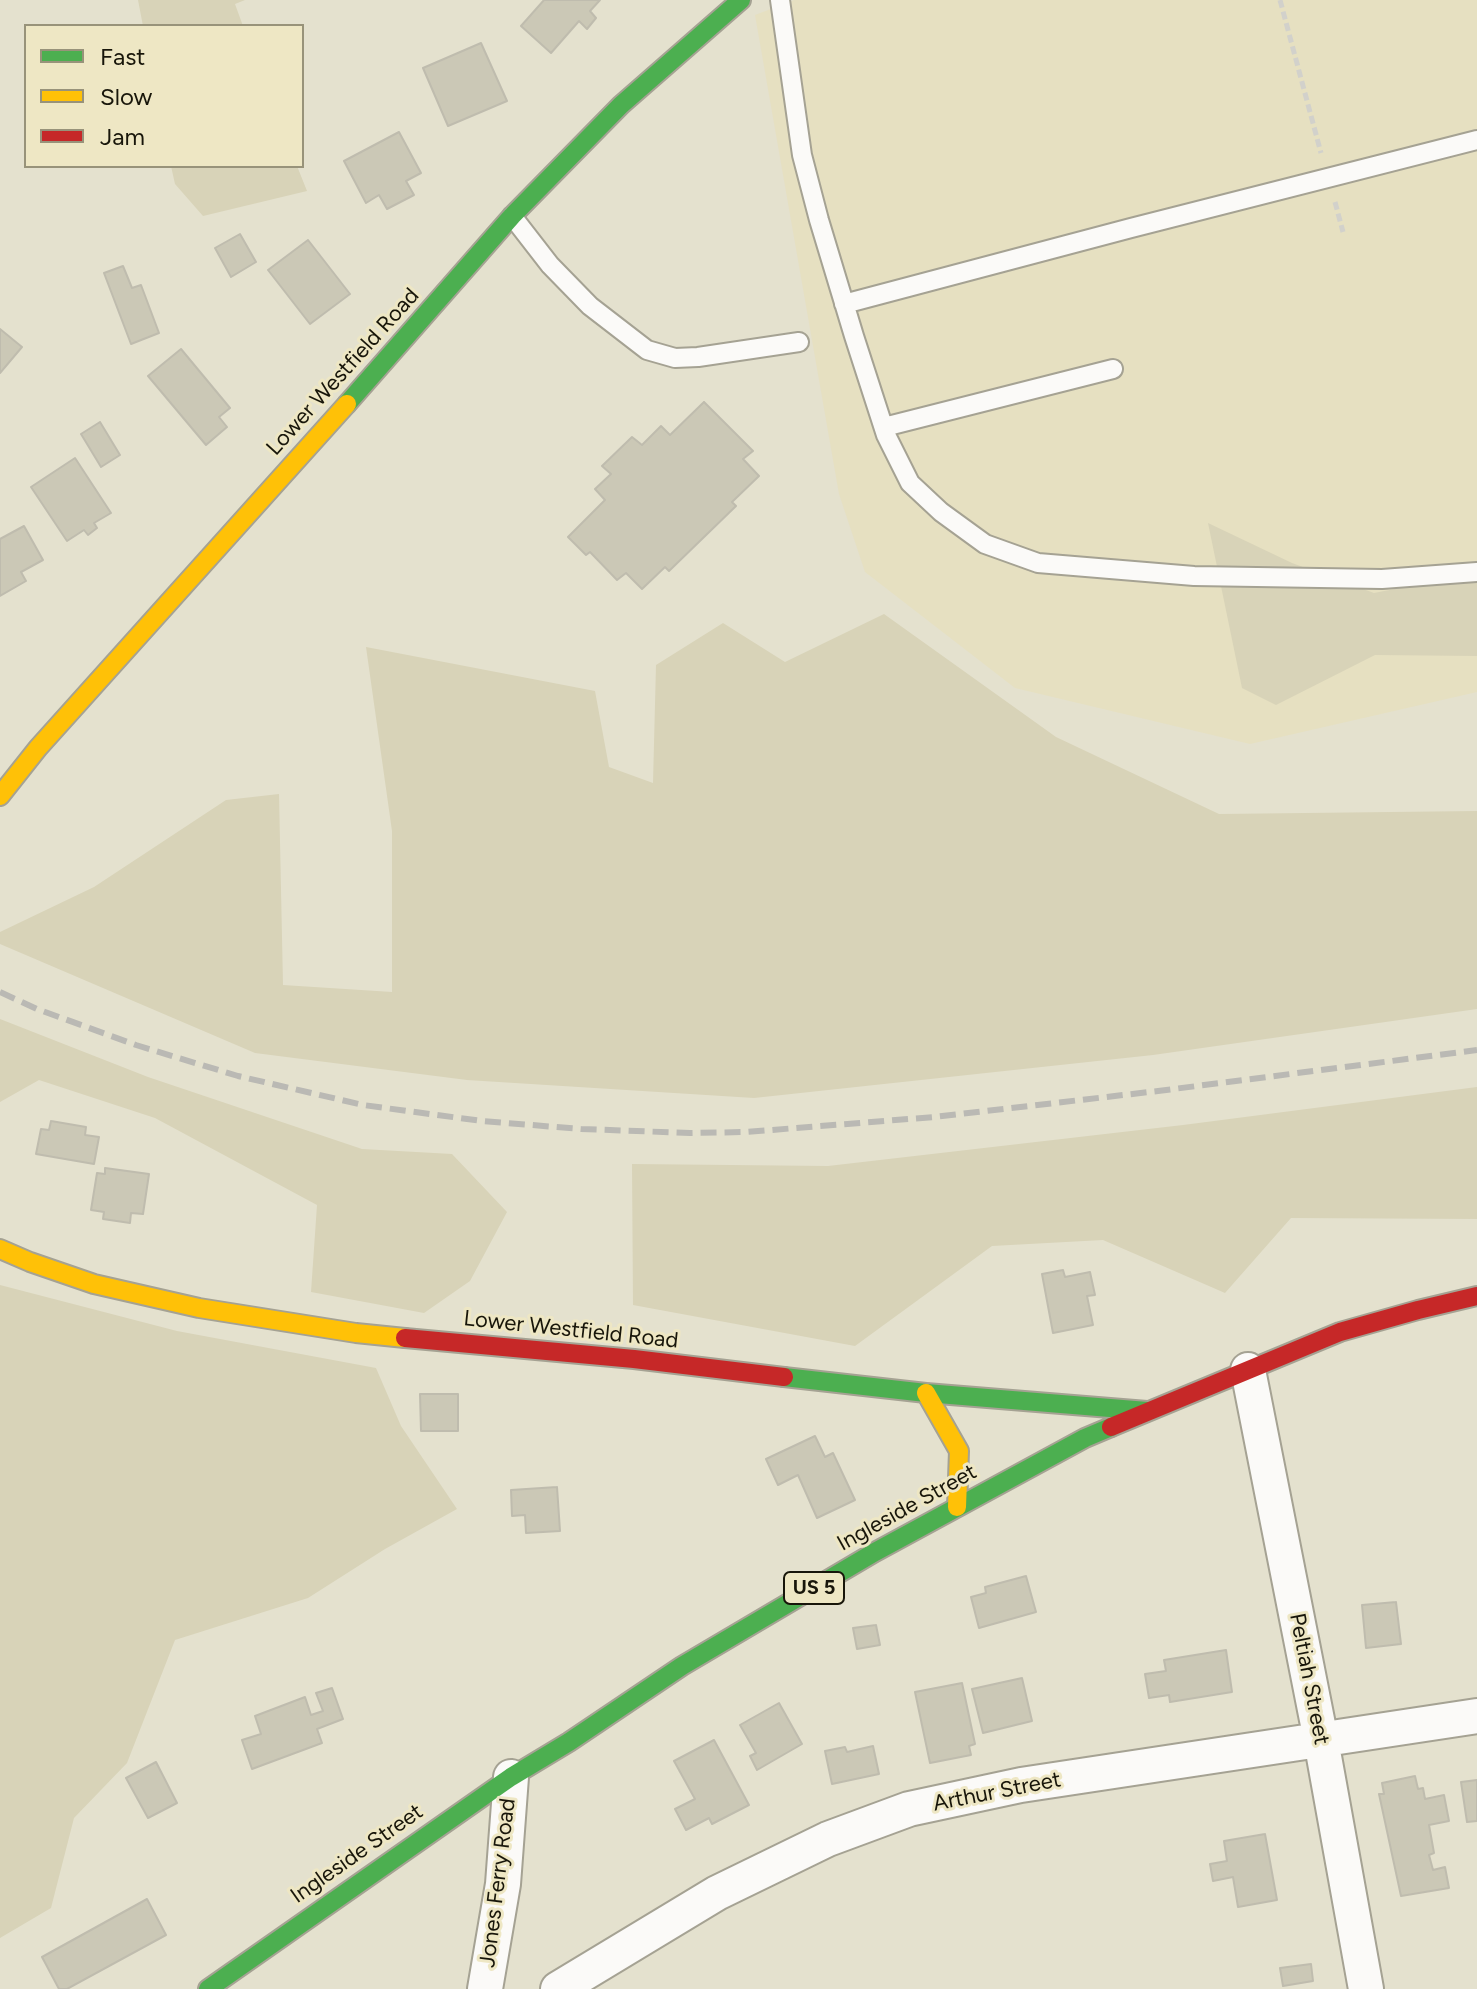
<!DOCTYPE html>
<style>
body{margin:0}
#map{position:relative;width:1477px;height:1989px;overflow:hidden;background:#e4e1ce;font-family:Figtree,sans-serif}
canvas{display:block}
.legend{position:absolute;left:24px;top:24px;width:280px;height:144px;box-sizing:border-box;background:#eee7c4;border:2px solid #98937a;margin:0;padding:10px 14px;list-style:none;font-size:24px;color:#18160a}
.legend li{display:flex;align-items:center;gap:16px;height:40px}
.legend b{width:40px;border:2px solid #98937a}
</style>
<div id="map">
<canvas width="1477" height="1989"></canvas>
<ul class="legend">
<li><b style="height:10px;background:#4caf50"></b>Fast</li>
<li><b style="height:10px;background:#ffc107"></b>Slow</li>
<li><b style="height:10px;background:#c62828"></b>Jam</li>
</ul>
</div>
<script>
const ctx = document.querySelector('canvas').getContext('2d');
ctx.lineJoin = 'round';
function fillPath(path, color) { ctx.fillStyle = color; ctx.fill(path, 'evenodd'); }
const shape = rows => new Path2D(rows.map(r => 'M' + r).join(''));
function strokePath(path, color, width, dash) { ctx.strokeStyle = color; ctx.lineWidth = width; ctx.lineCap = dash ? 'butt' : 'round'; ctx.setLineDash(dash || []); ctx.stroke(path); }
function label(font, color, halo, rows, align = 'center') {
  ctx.font = font + ' Figtree,sans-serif'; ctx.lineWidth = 6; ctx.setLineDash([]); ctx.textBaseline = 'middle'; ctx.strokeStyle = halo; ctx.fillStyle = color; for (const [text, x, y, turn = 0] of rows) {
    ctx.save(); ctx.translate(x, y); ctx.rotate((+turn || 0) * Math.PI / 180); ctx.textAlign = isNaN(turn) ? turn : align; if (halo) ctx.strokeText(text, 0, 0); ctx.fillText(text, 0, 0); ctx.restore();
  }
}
fillPath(shape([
 [794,0,1477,0,1477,692,1250,744,1015,688,865,572,839,494,755,15]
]), '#e6e0c1');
fillPath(shape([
 [138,0,245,0,235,4,243,26,143,26],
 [171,166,297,166,307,191,203,216,175,184],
 [1208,523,1292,563,1374,593,1477,573,1477,656,1375,655,1276,705,1242,688],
 [884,614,1056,737,1219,814,1477,811,1477,1009,1153,1055,754,1098,467,1080,255,1053,0,944,0,932,94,887,226,800,279,794,283,985,392,992,392,831,366,647,595,691,609,767,653,783,656,665,723,623,785,662],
 [0,1019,148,1077,362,1149,452,1154,507,1212,470,1281,424,1313,311,1292,317,1205,155,1118,39,1080,0,1102],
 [1477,1087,1477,1219,1291,1218,1225,1293,1103,1240,992,1246,855,1346,633,1305,632,1164,828,1166,1183,1125],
 [0,1285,177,1331,376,1368,401,1426,457,1509,385,1549,308,1598,175,1640,127,1763,74,1818,51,1908,0,1938]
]), '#d8d3b8');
const building = shape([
 [544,0,600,0,590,11,596,18,587,29,579,21,551,53,521,26,544,0],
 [481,43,507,101,448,126,423,68,481,43],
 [399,132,421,173,406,181,414,195,387,209,379,195,366,203,344,161,399,132],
 [240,234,256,262,231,277,215,248,240,234],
 [308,240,350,294,310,324,268,270,308,240],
 [123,266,132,288,141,285,159,333,131,344,104,273,123,266],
 [0,329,22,347,0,373,0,329],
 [181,349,230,408,219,417,227,427,206,445,148,376,181,349],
 [704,402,753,451,743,459,759,476,732,502,736,506,669,571,665,567,642,589,626,573,617,580,590,552,586,555,568,537,605,500,595,489,611,474,602,466,632,437,642,445,661,426,670,435,704,402],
 [100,422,120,455,101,467,81,434,100,422],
 [75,458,111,513,94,523,97,528,88,535,84,530,67,541,31,487,75,458],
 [24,526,43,560,21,572,26,581,0,596,0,539,24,526],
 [51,1121,86,1127,85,1135,99,1137,94,1164,36,1154,41,1129,49,1130,51,1121],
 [105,1168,149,1174,143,1214,131,1213,130,1223,103,1219,104,1212,91,1210,97,1173,105,1174,105,1168],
 [1063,1270,1065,1277,1090,1272,1095,1295,1087,1296,1093,1325,1053,1333,1042,1274,1063,1270],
 [420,1394,458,1394,458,1431,421,1431,420,1394],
 [815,1436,825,1457,833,1453,855,1500,817,1518,798,1475,778,1485,766,1459,815,1436],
 [557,1487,560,1531,526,1533,525,1515,512,1516,511,1490,557,1487],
 [1026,1576,1036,1612,979,1628,971,1597,986,1593,985,1587,1026,1576],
 [1396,1602,1401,1644,1366,1648,1362,1605,1396,1602],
 [876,1625,880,1645,857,1649,853,1628,876,1625],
 [1226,1650,1232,1692,1170,1702,1169,1695,1149,1698,1145,1674,1166,1671,1164,1660,1226,1650],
 [1022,1678,1032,1721,983,1733,972,1689,1022,1678],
 [962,1683,975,1744,969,1746,971,1755,930,1763,915,1692,962,1683],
 [332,1688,343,1719,317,1729,322,1743,252,1769,242,1740,261,1734,255,1716,305,1697,311,1715,323,1711,316,1693,332,1688],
 [779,1703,802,1744,757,1770,750,1756,756,1753,740,1725,779,1703],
 [714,1740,749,1805,712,1824,709,1818,686,1830,675,1809,695,1799,674,1761,714,1740],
 [873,1746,879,1774,832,1784,825,1751,845,1747,847,1752,873,1746],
 [156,1762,177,1803,148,1818,126,1778,156,1762],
 [1415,1776,1418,1789,1423,1788,1425,1799,1444,1795,1449,1821,1429,1825,1434,1853,1429,1855,1433,1870,1445,1867,1449,1888,1401,1896,1379,1794,1384,1794,1382,1783,1415,1776],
 [1477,1780,1477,1821,1467,1822,1461,1782,1477,1780],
 [1265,1834,1277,1900,1238,1907,1233,1877,1213,1881,1210,1864,1227,1861,1224,1841,1265,1834],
 [147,1899,166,1935,67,1989,59,1989,42,1957,147,1899],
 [1311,1964,1313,1981,1283,1986,1280,1968,1311,1964]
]);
fillPath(building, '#cbc8b6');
strokePath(building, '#bfbcae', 2);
const lane = shape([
 [780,0,802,155,819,220,854,336,886,435,910,483,941,512,985,544,1038,563,1194,576,1382,579,1477,572],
 [512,216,550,265,590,306,647,350,675,358,698,357,799,342],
 [844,304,1131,228,1477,140],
 [884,427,1113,369]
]);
const street = shape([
 [1248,1370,1321,1740,1366,1989],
 [485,1989,503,1884,511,1777],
 [558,1989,717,1893,828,1839,909,1809,1021,1785,1477,1716]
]);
const fast = shape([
 [347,404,512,216,621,105,741,0],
 [784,1377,926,1393,1147,1411],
 [208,1989,511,1777,569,1742,682,1666,875,1552,1085,1438,1111,1427]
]);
const slow = shape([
 [0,796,38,748,347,404],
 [0,1249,30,1262,94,1284,199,1308,356,1333,405,1338],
 [926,1393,959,1451,957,1507]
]);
const jam = shape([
 [405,1338,634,1359,784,1377],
 [1111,1427,1340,1332,1418,1310,1477,1296]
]);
strokePath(lane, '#a5a293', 22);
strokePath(street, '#a5a293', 38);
strokePath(fast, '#a5a293', 22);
strokePath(slow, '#a5a293', 22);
strokePath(jam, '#a5a293', 22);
strokePath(shape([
 [1280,0,1321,153],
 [1335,202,1343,232]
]), '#d2d1cb', 5, [8, 4]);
strokePath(lane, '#fbfaf8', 18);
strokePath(street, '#fbfaf8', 34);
strokePath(fast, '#4caf50', 18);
strokePath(slow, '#ffc107', 18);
strokePath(jam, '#c62828', 18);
strokePath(shape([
 [0,992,37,1009,136,1045,238,1076,363,1105,482,1121,581,1129,690,1133,746,1132,934,1117,1158,1091,1477,1050]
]), '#bab9b4', 6, [16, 8]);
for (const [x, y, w] of [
 [814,1588,60]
]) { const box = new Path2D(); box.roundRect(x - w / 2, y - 16, w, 32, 6); ctx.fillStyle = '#eee7c4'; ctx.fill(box); strokePath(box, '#18160a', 2); }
label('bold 20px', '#18160a', null, [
 ["US 5",814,1588]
]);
label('22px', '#18160a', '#eee7c4', [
 ["Lower Westfield Road",343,372,-48],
 ["Lower Westfield Road",571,1330,6],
 ["Ingleside Street",907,1508,-29],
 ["Peltiah Street",1309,1679,79],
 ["Arthur Street",997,1792,-11],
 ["Ingleside Street",357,1854,-35],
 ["Jones Ferry Road",498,1883,-83]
]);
</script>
